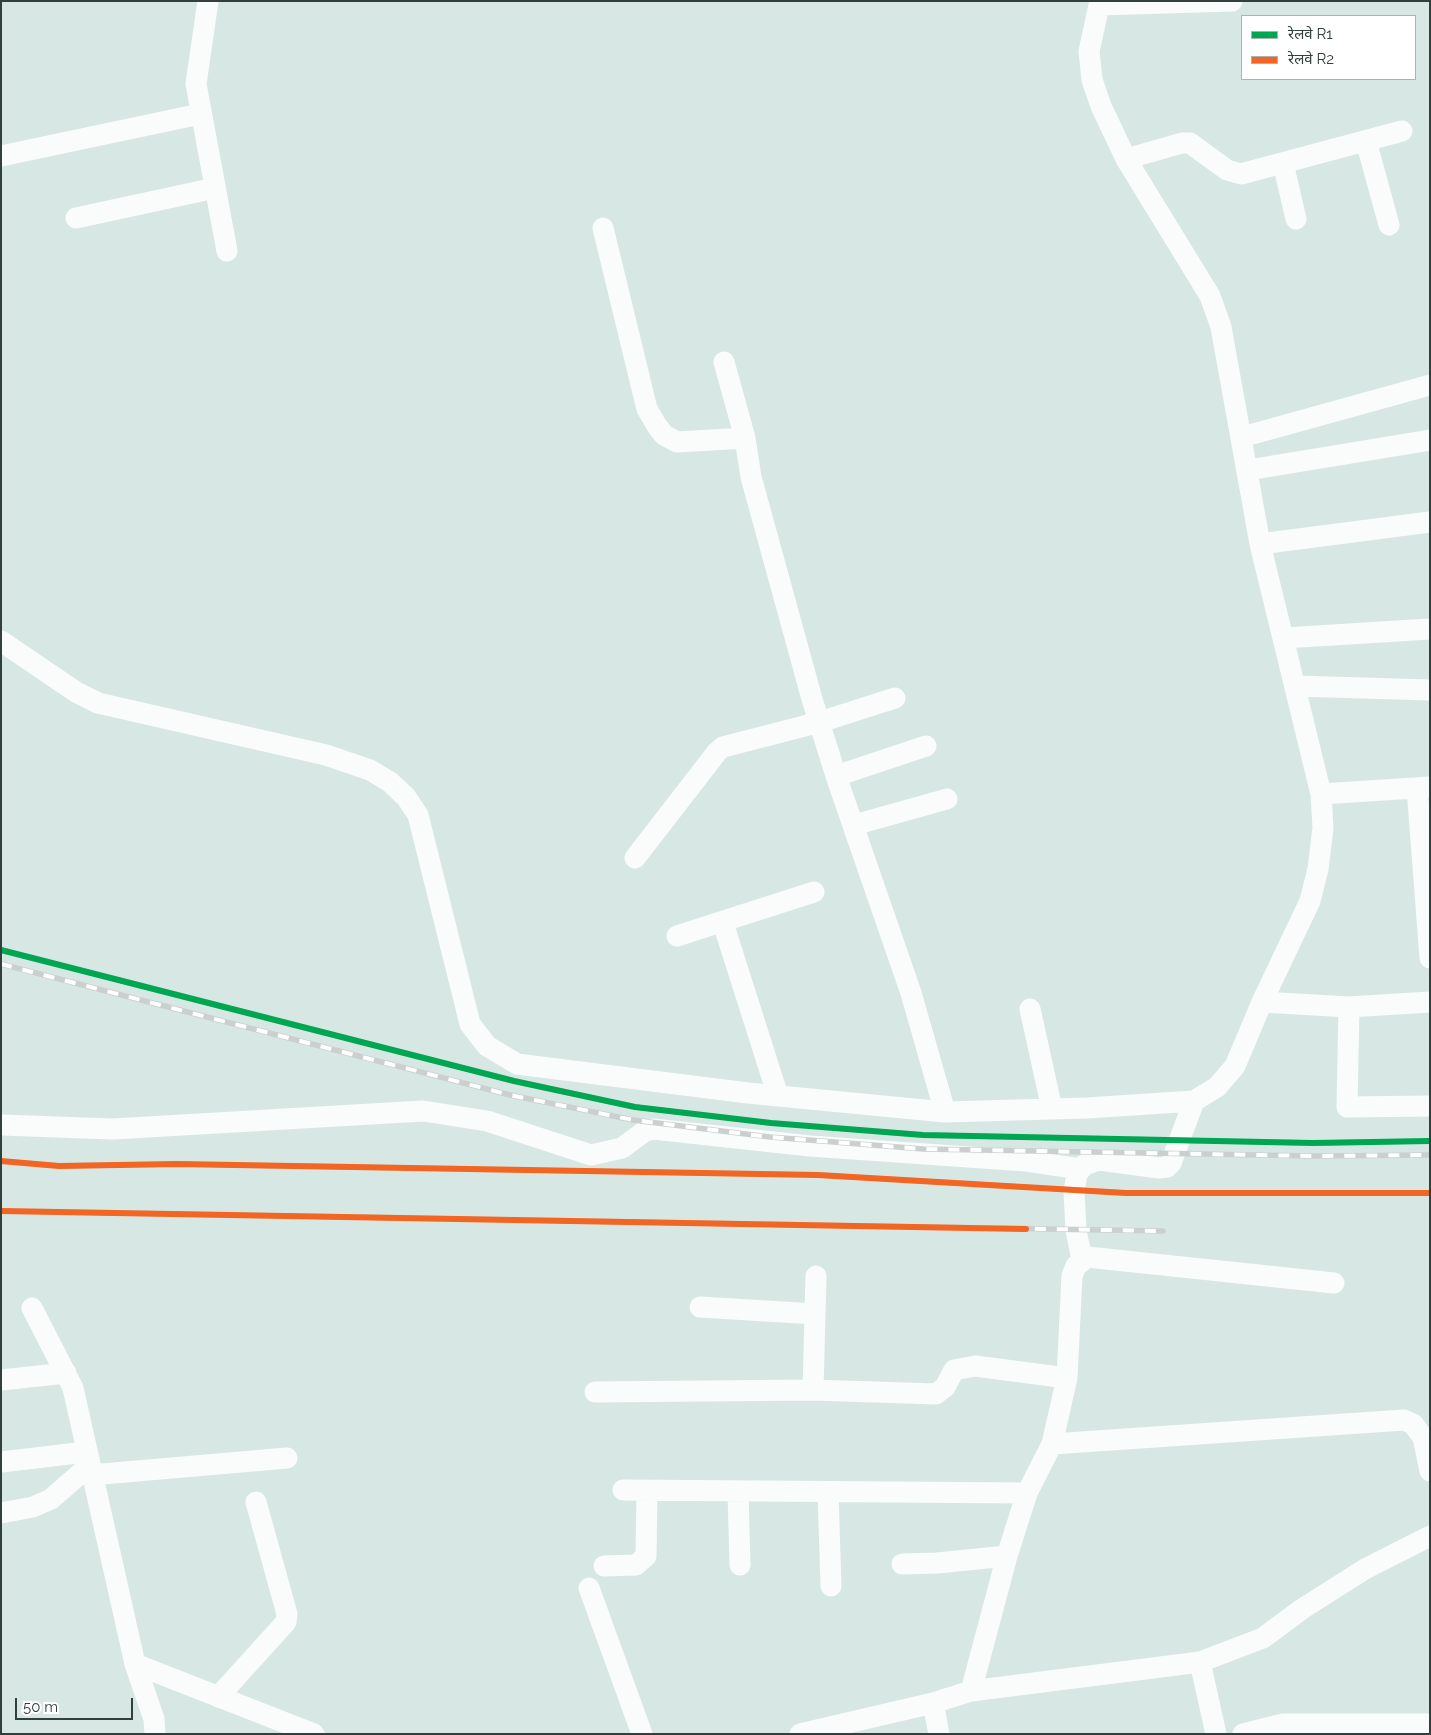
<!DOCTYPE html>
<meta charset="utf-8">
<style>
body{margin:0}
#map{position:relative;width:1431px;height:1735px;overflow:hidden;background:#d7e8e4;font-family:Raleway,"Noto Sans Devanagari",sans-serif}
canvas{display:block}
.frame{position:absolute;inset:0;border:2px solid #323f3c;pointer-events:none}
.legend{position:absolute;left:1241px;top:15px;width:175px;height:65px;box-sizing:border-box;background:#fff;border:1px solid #adb2b1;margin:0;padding:6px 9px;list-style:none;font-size:15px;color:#323f3c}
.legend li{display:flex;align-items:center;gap:10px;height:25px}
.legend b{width:25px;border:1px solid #adb2b1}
.scale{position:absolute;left:15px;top:1698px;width:118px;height:22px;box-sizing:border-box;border:2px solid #323f3c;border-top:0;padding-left:6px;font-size:15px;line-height:18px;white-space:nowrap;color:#323f3c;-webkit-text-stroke:4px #fff;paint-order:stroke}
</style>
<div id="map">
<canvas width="1431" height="1735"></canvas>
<div class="frame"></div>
<ul class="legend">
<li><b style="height:6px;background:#00a651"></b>रेलवे R1</li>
<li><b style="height:6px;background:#f26522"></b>रेलवे R2</li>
</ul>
<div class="scale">50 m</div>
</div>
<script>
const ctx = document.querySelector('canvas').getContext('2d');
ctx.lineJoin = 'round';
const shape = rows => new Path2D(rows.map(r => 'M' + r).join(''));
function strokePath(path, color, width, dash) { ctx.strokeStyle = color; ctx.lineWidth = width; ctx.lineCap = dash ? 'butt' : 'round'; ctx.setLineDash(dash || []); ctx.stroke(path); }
strokePath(shape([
 [208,1,196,84,227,251],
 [1100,1,1089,51,1092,80,1101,106,1126,159,1210,296,1221,327,1260,544,1321,794,1323,828,1318,869,1310,901,1262,1002],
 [1100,5,1232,1],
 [1366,141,1389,225],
 [1,156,200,114],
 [1126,159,1182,143,1190,143,1227,170,1241,174,1402,131],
 [1283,163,1296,219],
 [76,218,215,188],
 [603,228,647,409,657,426,664,435,677,442,745,438],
 [724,362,745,438,751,477,812,699,836,776,911,993,945,1112],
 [1242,437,1430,385],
 [1248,470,1430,440],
 [1260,544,1430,522],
 [1284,638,1430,629],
 [1,641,76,692,98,703,326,755,370,770,390,782,406,797,418,815,470,1024,487,1046,517,1064,748,1093,945,1112,1087,1108,1194,1101,1217,1087,1235,1066,1262,1002,1349,1007,1347,1107,1430,1106],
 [1295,686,1430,690],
 [836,776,926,746],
 [1417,788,1430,958],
 [1321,794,1430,787],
 [854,825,947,799],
 [635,858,717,752,723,747,820,722,895,698],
 [723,923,778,1096],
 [677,936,814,892],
 [1349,1007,1430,1002],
 [1030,1009,1052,1109],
 [1,1125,113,1129,423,1111,487,1121,591,1155,622,1148,645,1131,653,1129,810,1146,1026,1161,1081,1169],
 [1082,1260,1076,1230,1074,1191,1077,1174,1084,1165,1099,1160,1159,1168,1167,1167,1171,1163,1194,1101],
 [700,1307,815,1314],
 [32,1308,73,1388,135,1664,154,1719,155,1734],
 [1,1380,66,1373],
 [813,1390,816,1276],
 [595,1392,813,1390,936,1394,945,1387,954,1370,975,1366,1067,1378],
 [1052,1444,1404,1420,1413,1424,1423,1437,1430,1471],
 [1,1462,86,1452],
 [91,1475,287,1458],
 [623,1490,1027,1493],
 [738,1492,740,1565],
 [828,1492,831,1586],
 [1,1513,33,1507,51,1499,89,1466],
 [902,1564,937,1563,1007,1556],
 [604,1566,636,1565,646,1556,647,1490],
 [589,1588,642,1734],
 [1200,1662,1216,1734],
 [135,1664,314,1734],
 [971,1691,1007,1556,1027,1493,1052,1444,1067,1378,1072,1276,1076,1266,1087,1257,1334,1283],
 [218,1697,286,1622,287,1614,256,1502],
 [933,1703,939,1734],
 [800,1734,933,1703,971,1691,1200,1662,1263,1638,1302,1609,1365,1569,1430,1536],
 [1243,1734,1283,1724,1430,1724]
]), '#f9fcfb', 21);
const rail = shape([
 [1,950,514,1081,635,1107,771,1123,923,1135,1313,1143,1430,1141],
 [1,964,510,1095,633,1120,770,1137,923,1149,1313,1156,1430,1155],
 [1,1161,59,1166,177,1164,818,1175,1126,1193,1430,1193],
 [1,1211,1163,1231]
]);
strokePath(rail, '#cbd0cf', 5.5);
strokePath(rail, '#fff', 4, [11]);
strokePath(shape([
 [1,950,514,1081,635,1107,771,1123,923,1135,1313,1143,1430,1141]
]), '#00a651', 6);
strokePath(shape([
 [1,1161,59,1166,177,1164,818,1175,1126,1193,1430,1193],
 [1,1211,1026,1229]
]), '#f26522', 6);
</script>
